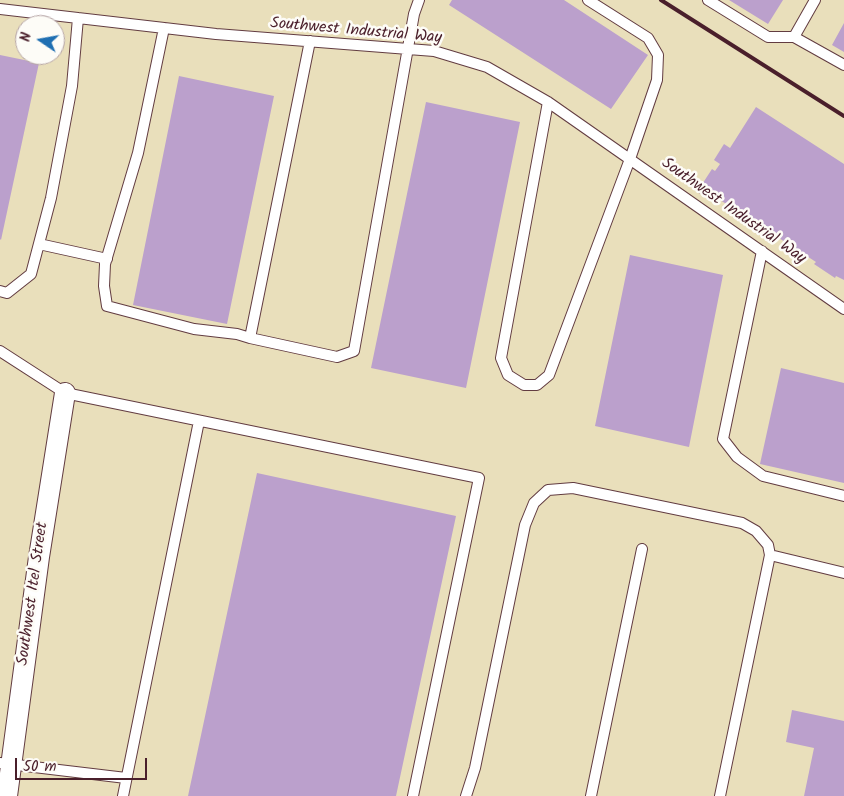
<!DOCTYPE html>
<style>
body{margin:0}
#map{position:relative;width:844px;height:796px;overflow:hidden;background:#e9dfbb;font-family:Kalam,sans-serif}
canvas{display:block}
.north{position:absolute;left:15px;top:15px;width:50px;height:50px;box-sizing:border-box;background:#fdfcf7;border:1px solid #b5a4a5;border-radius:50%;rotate:282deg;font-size:14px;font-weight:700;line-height:20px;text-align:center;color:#4a1f2b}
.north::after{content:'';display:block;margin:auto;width:18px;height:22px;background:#1f6fb2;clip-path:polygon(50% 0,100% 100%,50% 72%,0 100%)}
.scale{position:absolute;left:15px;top:758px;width:132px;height:22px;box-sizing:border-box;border:2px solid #4a1f2b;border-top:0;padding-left:6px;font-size:15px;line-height:18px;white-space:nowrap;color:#4a1f2b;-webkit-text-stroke:4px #fdfcf7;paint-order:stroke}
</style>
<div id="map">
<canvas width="844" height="796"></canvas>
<div class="north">N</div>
<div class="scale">50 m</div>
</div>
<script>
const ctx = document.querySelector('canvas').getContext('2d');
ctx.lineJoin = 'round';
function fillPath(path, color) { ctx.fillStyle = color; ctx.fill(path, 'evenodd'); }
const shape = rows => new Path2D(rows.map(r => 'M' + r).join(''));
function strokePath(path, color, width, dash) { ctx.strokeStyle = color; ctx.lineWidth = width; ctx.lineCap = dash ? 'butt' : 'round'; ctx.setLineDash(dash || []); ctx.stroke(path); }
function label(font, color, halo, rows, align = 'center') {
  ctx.font = font + ' Kalam,sans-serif'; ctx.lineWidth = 5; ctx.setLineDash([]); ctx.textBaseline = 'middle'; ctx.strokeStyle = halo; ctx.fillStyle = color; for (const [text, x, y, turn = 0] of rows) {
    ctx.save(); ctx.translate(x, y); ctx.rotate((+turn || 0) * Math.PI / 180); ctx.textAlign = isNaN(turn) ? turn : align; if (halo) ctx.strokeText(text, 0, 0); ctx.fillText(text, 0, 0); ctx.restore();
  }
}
fillPath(shape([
 [452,0,564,0,648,55,611,109,449,5],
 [729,0,783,0,768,24],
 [844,23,844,52,832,45],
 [0,55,39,63,1,240,0,239],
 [179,76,274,96,227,324,133,305],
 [426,102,520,122,466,388,371,368],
 [756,107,844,164,844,280,836,276,835,278,814,264,816,262,717,198,714,202,697,192,712,169,715,171,720,164,714,160,724,144,730,148],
 [630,255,723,275,689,447,595,426],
 [781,368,844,383,844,483,760,464],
 [257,473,456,516,396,796,188,796],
 [792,710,844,721,844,796,804,796,814,748,786,742]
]), '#bba0cc');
const lane = shape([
 [708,0,768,37,794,37],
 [815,0,794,37,844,65],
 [0,9,216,34,434,51,487,67,548,102,844,309],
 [164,28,138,153,105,264,104,286,107,306,194,329,237,334,250,338,310,41],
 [548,102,501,358,508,375,524,385,537,385,549,375,630,159,657,80,658,55,648,38,588,0],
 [39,244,107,259],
 [762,251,723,439,737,457,763,476,844,496],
 [0,291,7,293,31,274,51,198,72,86,78,18],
 [250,338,337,357,354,351,414,14,419,0],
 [0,351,65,393,479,478,413,796],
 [770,555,844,573],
 [0,763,126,778],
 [123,796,199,421],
 [466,796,475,768,525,525,534,503,548,490,573,488,742,523,756,531,768,545,770,555,720,796],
 [591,796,642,549]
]);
const street = shape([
 [7,796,39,557,65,393]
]);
strokePath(lane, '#623c41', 12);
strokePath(street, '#623c41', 22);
strokePath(lane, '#fff', 10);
strokePath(street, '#fff', 20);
strokePath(shape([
 [661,0,844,116]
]), '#4a1f2b', 4);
label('16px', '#4a1f2b', '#fdfcf7', [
 ["Southwest Industrial Way",356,32,5],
 ["Southwest Industrial Way",733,212,35],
 ["Southwest Itel Street",34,594,-82]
]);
</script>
